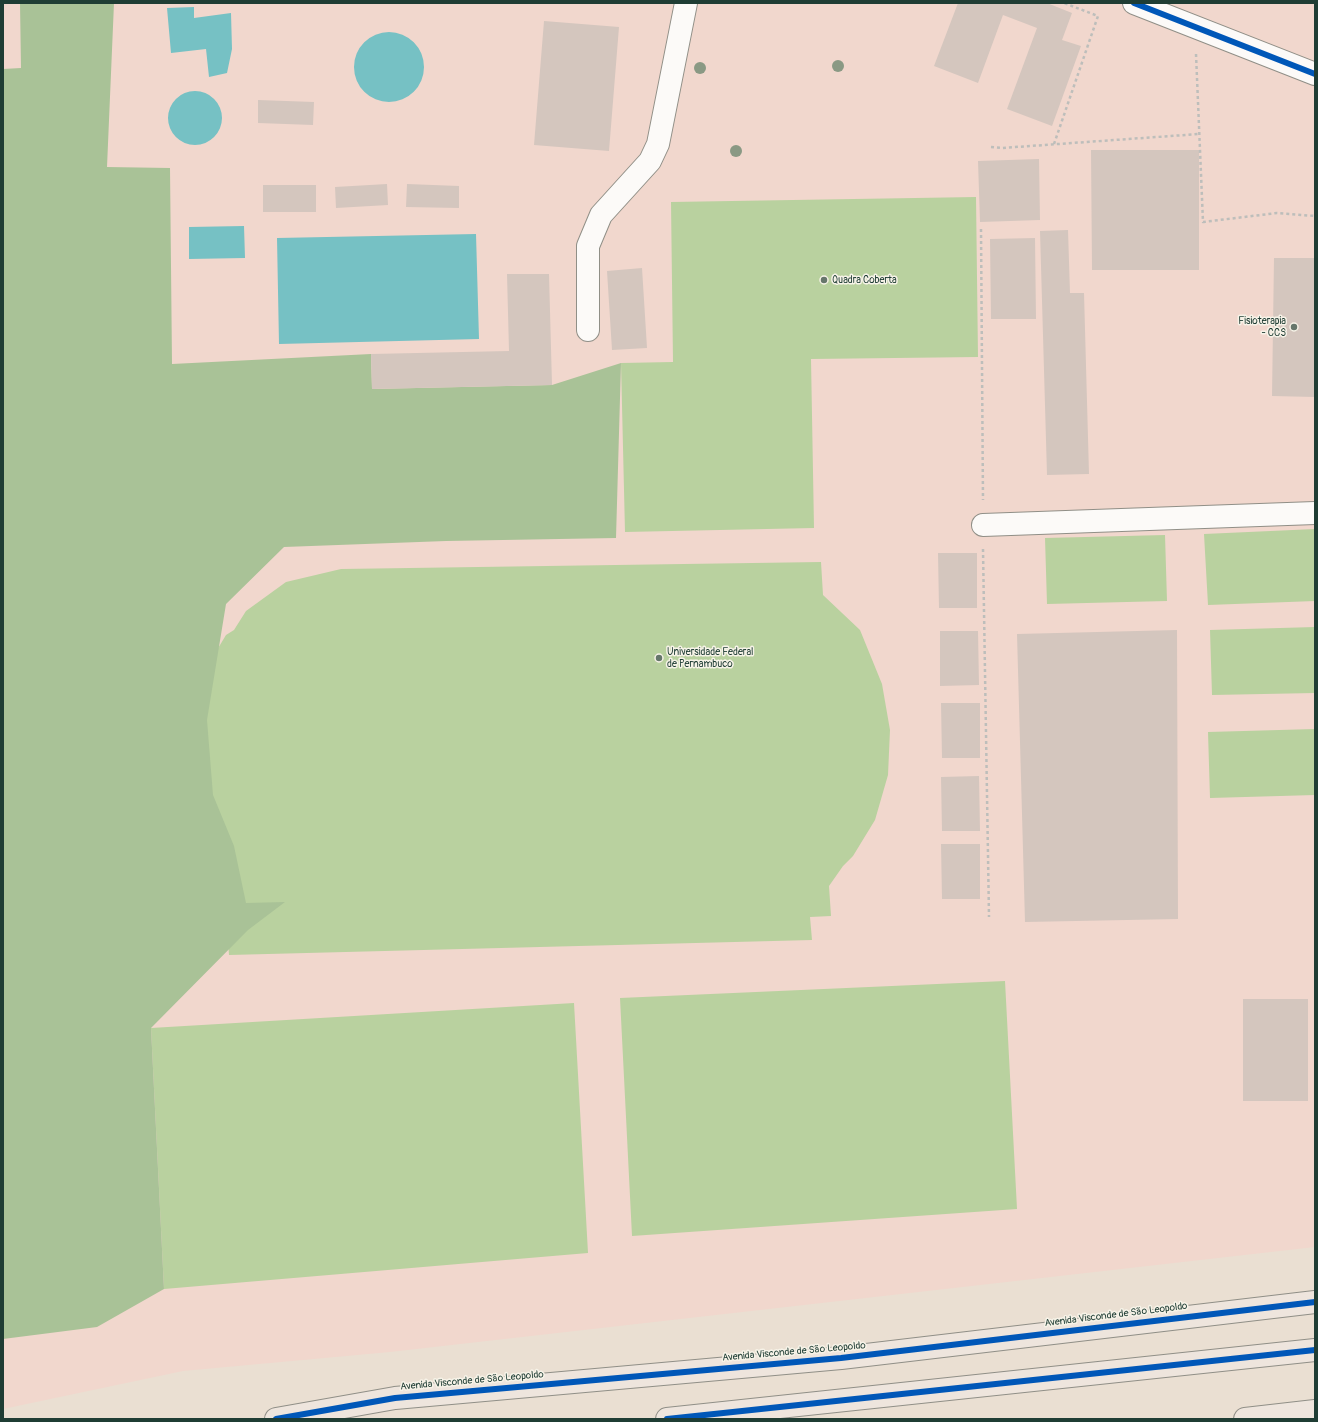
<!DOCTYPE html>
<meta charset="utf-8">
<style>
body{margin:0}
#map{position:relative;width:1318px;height:1422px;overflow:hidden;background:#eadfd2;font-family:Pangolin,sans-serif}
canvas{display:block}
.frame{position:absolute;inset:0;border:4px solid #1f3d34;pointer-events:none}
</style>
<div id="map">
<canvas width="1318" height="1422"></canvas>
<div class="frame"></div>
</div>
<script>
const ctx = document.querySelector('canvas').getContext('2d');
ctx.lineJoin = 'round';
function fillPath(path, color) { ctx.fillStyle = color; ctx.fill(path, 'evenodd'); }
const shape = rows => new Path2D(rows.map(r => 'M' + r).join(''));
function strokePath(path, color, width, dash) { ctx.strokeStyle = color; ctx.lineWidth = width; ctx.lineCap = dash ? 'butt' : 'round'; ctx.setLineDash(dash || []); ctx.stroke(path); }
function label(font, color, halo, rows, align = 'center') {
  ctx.font = font + ' Pangolin,sans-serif'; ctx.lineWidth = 3; ctx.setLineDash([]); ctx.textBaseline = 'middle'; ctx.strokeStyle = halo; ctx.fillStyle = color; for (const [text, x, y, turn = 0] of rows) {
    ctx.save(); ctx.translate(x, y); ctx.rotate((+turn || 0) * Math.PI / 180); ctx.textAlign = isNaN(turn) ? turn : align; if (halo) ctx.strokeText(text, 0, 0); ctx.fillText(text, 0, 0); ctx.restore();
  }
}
fillPath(shape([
 [3,3,1315,3,1315,1247,390,1352,183,1371,3,1409]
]), '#f1d7cd');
fillPath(shape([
 [976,197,978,357,811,359,814,528,625,532,621,363,673,362,671,202],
 [1315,529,1315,601,1208,605,1204,534],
 [1165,535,1167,601,1047,604,1045,538],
 [821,562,823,595,860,630,882,684,890,730,888,775,875,820,853,856,843,866,829,886,831,916,810,917,812,940,229,955,227,928,194,820,205,670,226,635,234,630,246,611,286,582,341,569],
 [1315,627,1315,693,1212,695,1210,630],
 [1315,729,1315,795,1210,798,1208,732],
 [1005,981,1017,1209,632,1236,620,998],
 [574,1003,588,1253,164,1289,151,1028]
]), '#b9d19f');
fillPath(shape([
 [20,3,114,3,107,167,170,168,172,364,371,354,372,389,552,385,621,363,616,538,446,541,284,547,226,604,207,720,213,795,234,846,246,903,285,902,248,930,151,1028,164,1289,97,1327,3,1339,3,69,21,68]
]), '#a9c297');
fillPath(shape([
 [194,7,194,18,231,13,232,49,227,73,209,77,206,49,171,53,167,8],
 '354 67a35 35 0 1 1 70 0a35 35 0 1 1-70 0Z',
 '168 118a27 27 0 1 1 54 0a27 27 0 1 1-54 0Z',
 [244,226,245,258,189,259,189,227],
 [476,234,479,339,279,344,277,238]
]), '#76c1c4');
fillPath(shape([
 [958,3,1047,3,1072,13,1062,40,1081,46,1052,126,1007,109,1037,28,1003,15,978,83,934,66],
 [544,21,619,27,609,151,534,145],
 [258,100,314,102,313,125,258,123],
 [1091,150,1199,150,1199,270,1092,270],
 [1039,159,1040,220,980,222,978,161],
 [387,184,388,205,336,208,335,187],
 [407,184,459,186,459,208,406,207],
 [263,185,316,185,316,212,263,212],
 [1068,230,1070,293,1084,293,1089,474,1047,475,1040,231],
 [1035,238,1036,319,991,319,990,239],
 [1274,258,1315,258,1315,397,1272,396],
 [642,268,647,348,612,350,607,271],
 [507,274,549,274,552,385,372,389,371,354,509,351],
 [938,553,977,553,977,608,939,608],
 [1177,630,1178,919,1025,922,1017,634],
 [940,631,978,631,979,685,940,686],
 [941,703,980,703,980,758,942,758],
 [979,776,980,831,942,831,941,777],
 [941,844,980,844,980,899,942,899],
 [1243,999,1308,999,1308,1101,1243,1101]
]), '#d4c6be');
const minor = shape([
 [1134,3,1315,74],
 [588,330,588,246,601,215,650,161,658,144,686,3],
 [983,525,1315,513]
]);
const major = shape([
 [276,1419,395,1398,841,1358,1315,1302]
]);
const highway = shape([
 [667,1419,1315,1350],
 [1245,1419,1315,1411]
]);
strokePath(minor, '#908f87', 24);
strokePath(major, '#908f87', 24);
strokePath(highway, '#908f87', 24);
strokePath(shape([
 [1196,54,1203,222,1277,213,1315,216],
 [1054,144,1098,16,1064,3],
 [991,147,1002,148,1199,134],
 [981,229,983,500],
 [983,549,989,917]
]), '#bdbebb', 2.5, [3, 3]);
strokePath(minor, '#fcfaf8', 22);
strokePath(major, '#eee5dd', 22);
strokePath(highway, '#eee5dd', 22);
strokePath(shape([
 [1134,3,1315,74],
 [276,1419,395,1398,841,1358,1315,1302],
 [667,1419,1315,1350]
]), '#0057b8', 6);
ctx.fillStyle = '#8a9984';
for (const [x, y] of [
 [838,66],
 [700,68],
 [736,151]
]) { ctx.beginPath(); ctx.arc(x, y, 6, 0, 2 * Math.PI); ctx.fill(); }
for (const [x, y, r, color] of [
 [824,280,4,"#66766b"],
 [1294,327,4,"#66766b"],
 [659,658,4,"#66766b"]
]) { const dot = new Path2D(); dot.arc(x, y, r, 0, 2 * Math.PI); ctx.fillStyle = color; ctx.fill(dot); strokePath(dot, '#f7f3e8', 1.5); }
label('10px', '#1f3d34', '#f7f3e8', [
 ["Quadra Coberta",832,280],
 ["Fisioterapia",1286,321,"right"],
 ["- CCS",1286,333,"right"],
 ["Universidade Federal",667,652],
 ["de Pernambuco",667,664]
], 'left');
label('10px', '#1f3d34', '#f7f3e8', [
 ["Avenida Visconde de São Leopoldo",1116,1315,-7],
 ["Avenida Visconde de São Leopoldo",794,1352,-5],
 ["Avenida Visconde de São Leopoldo",472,1381,-5]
]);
</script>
